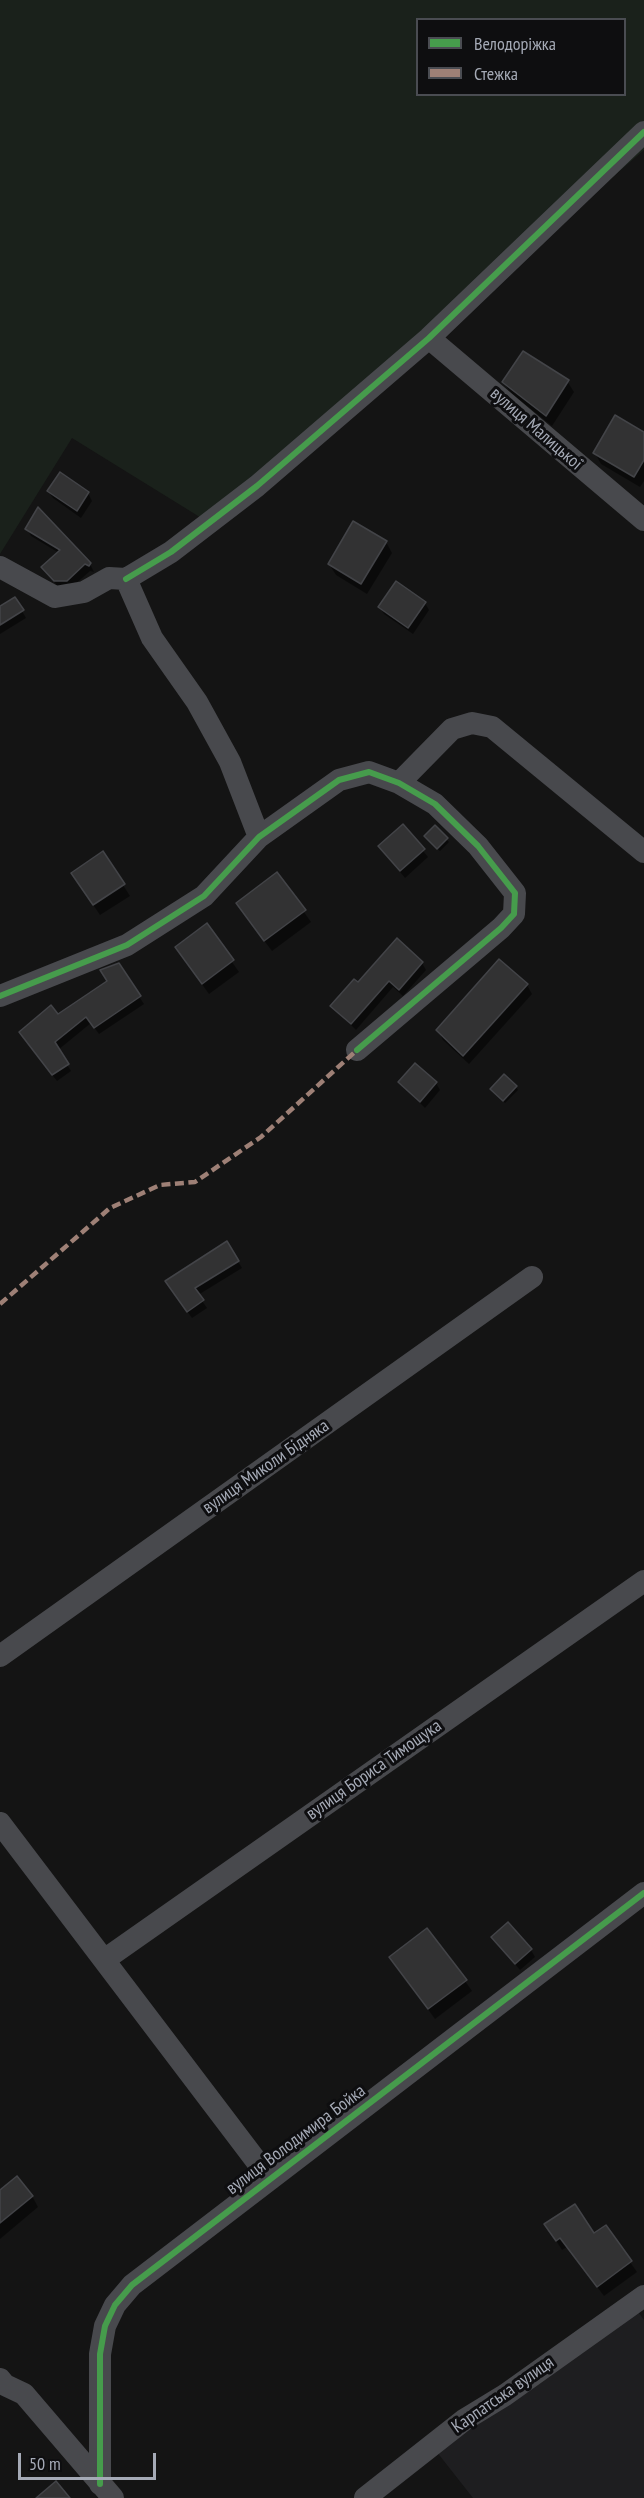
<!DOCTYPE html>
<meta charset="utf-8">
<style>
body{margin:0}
#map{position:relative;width:644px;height:2498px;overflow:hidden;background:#141414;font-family:"PT Sans Narrow",sans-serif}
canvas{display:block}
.legend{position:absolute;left:416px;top:18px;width:210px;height:78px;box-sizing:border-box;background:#0e0e10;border:2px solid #4a4c52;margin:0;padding:8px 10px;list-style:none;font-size:18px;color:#a5aab6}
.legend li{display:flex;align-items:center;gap:12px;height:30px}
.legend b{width:30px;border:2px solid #4a4c52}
.scale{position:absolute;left:18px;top:2453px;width:138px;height:27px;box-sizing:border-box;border:3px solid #a5aab6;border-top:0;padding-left:8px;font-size:18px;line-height:21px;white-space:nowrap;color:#a5aab6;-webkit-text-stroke:4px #0e0e10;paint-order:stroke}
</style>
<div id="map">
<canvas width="644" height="2498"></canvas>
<ul class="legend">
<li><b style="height:8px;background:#469c4c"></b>Велодоріжка</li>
<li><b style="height:8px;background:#9e8076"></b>Стежка</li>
</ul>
<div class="scale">50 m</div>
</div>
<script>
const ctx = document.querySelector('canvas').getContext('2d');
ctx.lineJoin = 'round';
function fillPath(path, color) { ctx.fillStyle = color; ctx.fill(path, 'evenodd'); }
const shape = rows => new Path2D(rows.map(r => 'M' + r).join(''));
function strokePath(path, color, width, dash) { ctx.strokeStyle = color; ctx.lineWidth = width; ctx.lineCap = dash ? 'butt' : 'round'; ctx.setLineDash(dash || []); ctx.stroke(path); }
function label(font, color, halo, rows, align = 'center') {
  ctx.font = font + ' "PT Sans Narrow",sans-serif'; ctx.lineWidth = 6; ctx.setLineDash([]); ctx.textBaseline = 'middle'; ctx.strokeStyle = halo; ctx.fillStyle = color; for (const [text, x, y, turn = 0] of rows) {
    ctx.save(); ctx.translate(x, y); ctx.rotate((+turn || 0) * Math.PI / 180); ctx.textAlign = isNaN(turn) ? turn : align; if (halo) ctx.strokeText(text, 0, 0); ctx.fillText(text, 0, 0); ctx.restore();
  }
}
fillPath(shape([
 [628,2298,644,2320,644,2498,473,2498,429,2442]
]), '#1e1e20');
fillPath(shape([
 [0,0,644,0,644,150,211,524,72,438,0,554],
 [418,20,624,20,624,94,418,94]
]), '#1a211b');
fillPath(shape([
 [567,381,574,392,552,426,511,393,504,383],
 [644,434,644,481,640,487,601,464,595,453],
 [60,474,88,493,92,501,81,518,53,498,48,491],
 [27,529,90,564,94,572,90,571,71,588,59,588,43,568,59,553,31,536],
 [386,542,392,553,367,594,336,575,329,564],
 [15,599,26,618,0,634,0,608],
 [425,603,429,610,413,634,384,614,380,607],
 [403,826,428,857,405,878,380,847],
 [435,828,449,842,440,851,428,839],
 [277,874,311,922,272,951,244,914],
 [79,884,123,885,130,896,100,915],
 [206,925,239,972,209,994,183,958],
 [422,963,426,970,403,996,393,987,356,1030,332,1006,358,984],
 [118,965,144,1004,99,1034,91,1023,58,1050,71,1071,57,1081,24,1039,108,981],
 [527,985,532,994,469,1064,443,1040,438,1030],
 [400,1083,436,1083,440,1090,425,1108],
 [516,1087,518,1090,505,1103,492,1089],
 [227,1244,242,1268,198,1295,207,1308,192,1318,171,1289],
 [493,1937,531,1950,535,1957,520,1970],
 [391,1958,465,1981,472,1991,435,2019],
 [0,2192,32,2196,38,2207,0,2239],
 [605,2227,637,2272,604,2296,567,2247,562,2250,552,2234,594,2236]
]), '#0007');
const building = shape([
 [523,351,569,380,546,416,502,382,523,351],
 [615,415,644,432,644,460,634,477,593,453,615,415],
 [60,472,89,492,77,511,47,491,60,472],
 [38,507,91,563,89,566,85,564,67,581,54,581,41,567,60,550,25,529,38,507],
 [353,521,387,541,361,584,328,564,353,521],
 [396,581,426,602,408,628,378,607,396,581],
 [15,597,24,610,0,625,0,606,15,597],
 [403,824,425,849,400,871,378,846,403,824],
 [435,825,448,838,437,849,424,836,435,825],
 [103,851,125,884,93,905,71,873,103,851],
 [277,872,306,910,264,941,236,903,277,872],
 [207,923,234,960,202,984,175,947,207,923],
 [397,938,423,962,399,990,389,981,351,1024,330,1006,354,979,358,982,397,938],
 [499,959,528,984,463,1056,436,1030,499,959],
 [119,963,141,996,94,1028,86,1017,55,1042,69,1064,52,1075,19,1032,51,1005,58,1014,107,981,100,970,119,963],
 [415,1063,437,1082,420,1102,398,1082,415,1063],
 [504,1074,517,1086,503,1101,490,1089,504,1074],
 [227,1241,239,1261,195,1288,204,1300,187,1312,165,1281,227,1241],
 [508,1922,532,1949,515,1964,491,1937,508,1922],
 [427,1928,467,1980,428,2009,389,1957,427,1928],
 [17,2176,33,2196,0,2223,0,2190,17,2176],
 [575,2204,594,2233,606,2225,632,2261,597,2287,560,2238,556,2241,544,2224,575,2204],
 [56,2481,70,2498,36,2498,56,2481]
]);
fillPath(building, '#323233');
strokePath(building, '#434448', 1.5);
strokePath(shape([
 [429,338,644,520],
 [0,567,55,597,84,592,109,578,126,579],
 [126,579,171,552,257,486,429,338,644,132],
 [126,579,152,638,197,702,230,762,259,837],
 [399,783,452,729,472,723,492,727,644,852],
 [0,996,127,945,204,896,259,837,339,780,369,772,399,783,435,804,478,846,515,893,514,914,501,928,357,1050],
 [0,1656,532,1277],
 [0,1823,270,2179],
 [104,1960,644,1581],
 [0,2379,5,2385,24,2394,113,2498],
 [100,2484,100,2354,105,2326,115,2305,132,2285,644,1893],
 [365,2498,464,2420,505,2395,644,2296]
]), '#48494d', 22);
strokePath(shape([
 [0,1304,110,1208,160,1185,195,1182,261,1137,357,1050]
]), '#9e8076', 4.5, [9, 4.5]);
strokePath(shape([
 [126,579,171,552,257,486,429,338,644,132],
 [0,996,127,945,204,896,259,837,339,780,369,772,399,783,435,804,478,846,515,893,514,914,501,928,357,1050],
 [100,2484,100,2354,105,2326,115,2305,132,2285,644,1893]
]), '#469c4c', 6);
label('18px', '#a5aab6', '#0e0e10', [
 ["вулиця Малицької",536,429,41],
 ["вулиця Миколи Бідняка",266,1467,-35],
 ["вулиця Бориса Тимощука",374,1770,-35],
 ["вулиця Володимира Бойка",296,2140,-37],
 ["Карпатська вулиця",503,2395,-35]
]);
</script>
